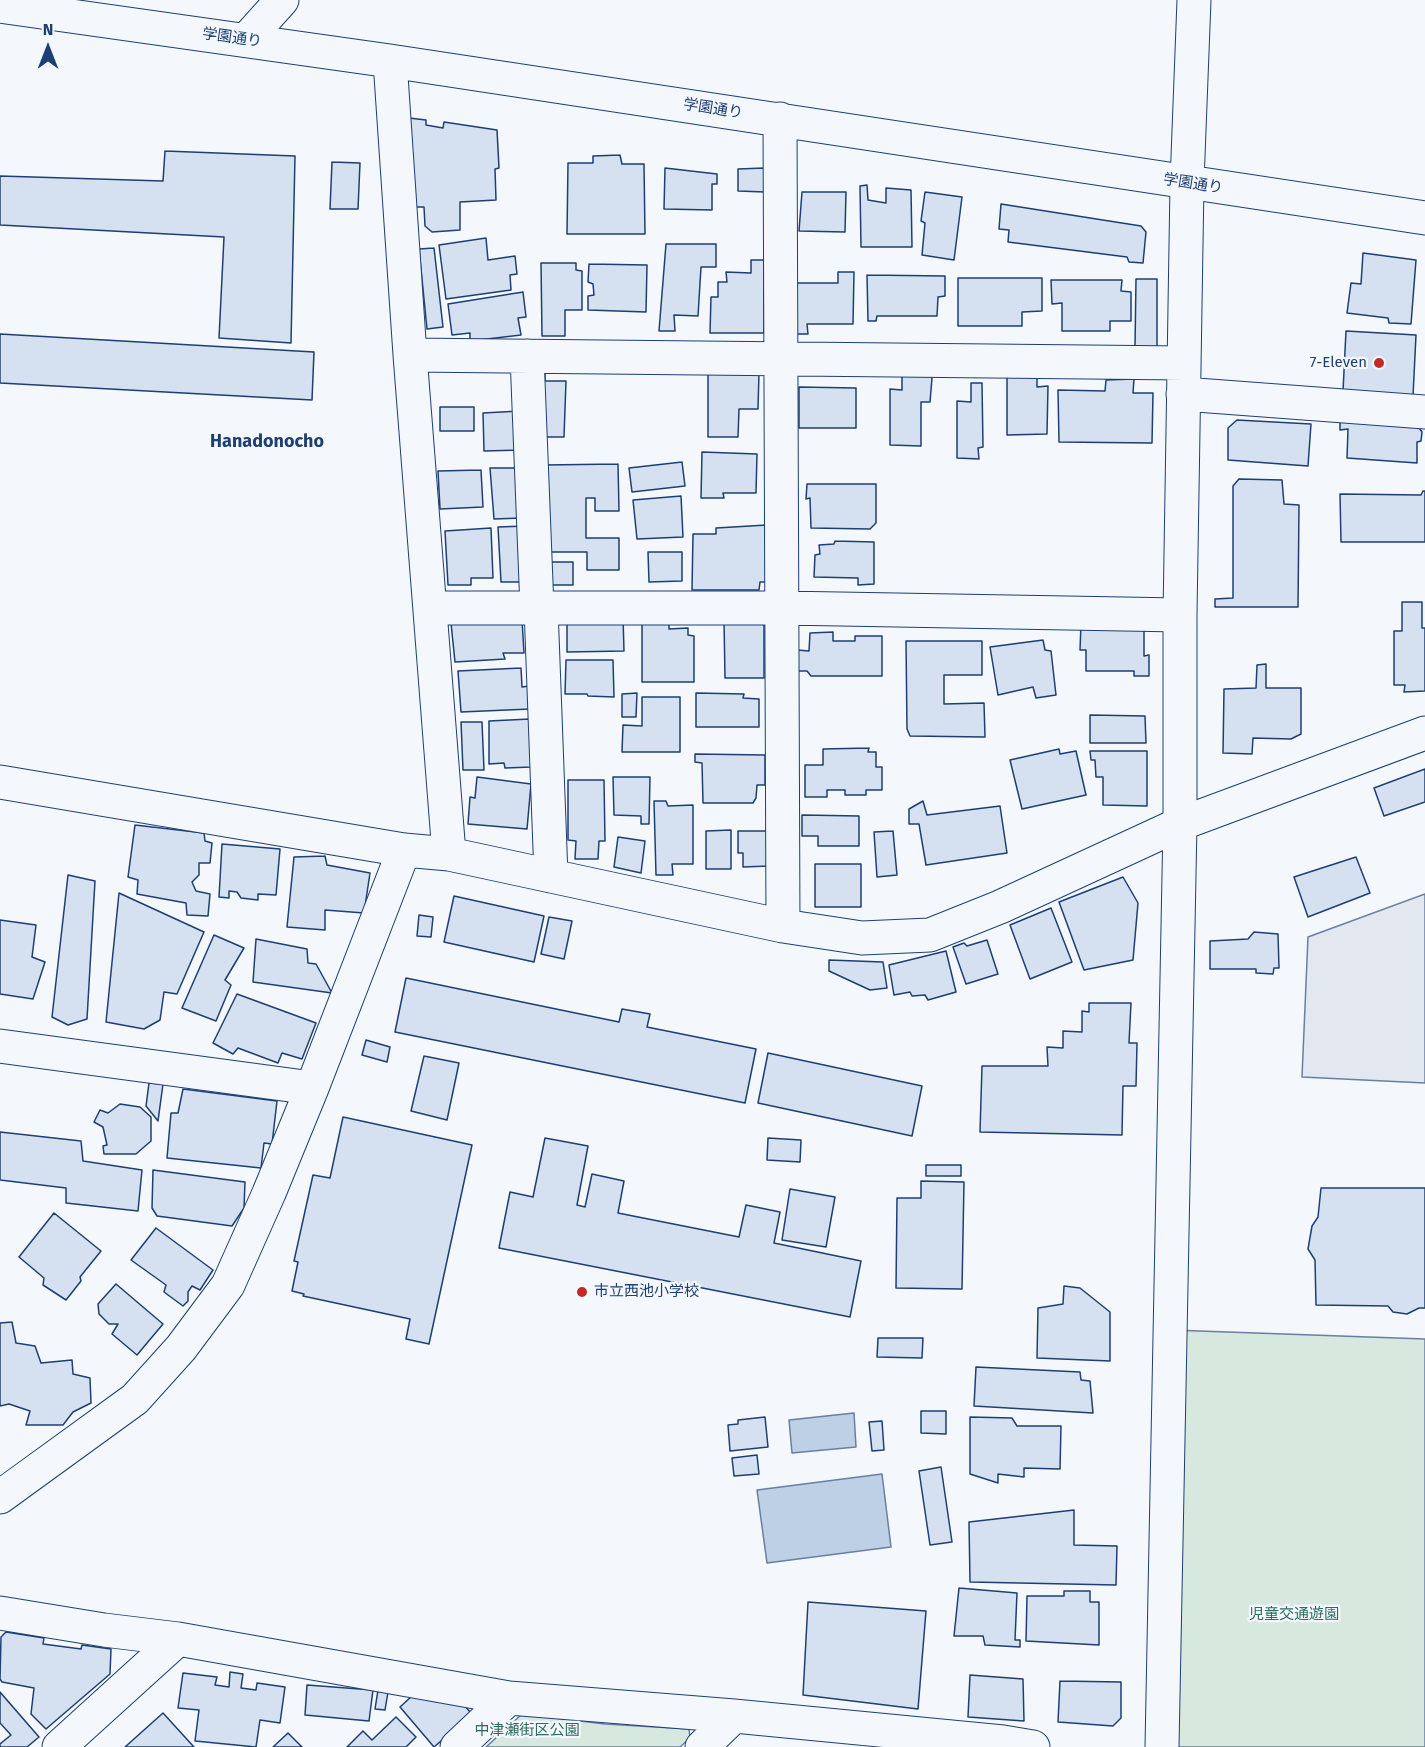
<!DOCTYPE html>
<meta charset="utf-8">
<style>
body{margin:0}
#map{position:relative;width:1425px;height:1747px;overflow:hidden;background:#f4f7fb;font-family:"Fira Sans",sans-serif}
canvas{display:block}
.north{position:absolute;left:18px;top:18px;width:60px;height:60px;-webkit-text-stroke:4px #f4f7fb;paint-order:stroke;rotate:0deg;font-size:16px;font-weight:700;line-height:24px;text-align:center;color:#1d3f73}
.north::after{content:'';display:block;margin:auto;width:21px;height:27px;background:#1d3f73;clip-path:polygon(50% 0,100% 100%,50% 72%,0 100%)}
</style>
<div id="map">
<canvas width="1425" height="1747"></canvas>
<div class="north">N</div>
</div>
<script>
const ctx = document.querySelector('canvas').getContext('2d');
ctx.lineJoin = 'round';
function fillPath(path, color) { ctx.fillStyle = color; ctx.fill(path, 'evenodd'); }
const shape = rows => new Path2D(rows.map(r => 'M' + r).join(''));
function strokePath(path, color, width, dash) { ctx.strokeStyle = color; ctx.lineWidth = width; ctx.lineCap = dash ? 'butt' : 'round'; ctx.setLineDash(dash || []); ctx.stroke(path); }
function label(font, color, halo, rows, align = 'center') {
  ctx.font = font + ' "Fira Sans","Noto Sans JP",sans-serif'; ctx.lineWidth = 4.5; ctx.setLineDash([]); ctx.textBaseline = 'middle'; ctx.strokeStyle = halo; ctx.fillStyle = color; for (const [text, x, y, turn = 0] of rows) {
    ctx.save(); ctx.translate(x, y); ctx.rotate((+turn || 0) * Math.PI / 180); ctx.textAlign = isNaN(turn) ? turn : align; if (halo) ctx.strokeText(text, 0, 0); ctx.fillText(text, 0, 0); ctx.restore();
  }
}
const green = shape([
 [1171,1330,1425,1339,1425,1747,1160,1747,1171,1330],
 [522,1714,605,1724,689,1729,690,1738,680,1747,486,1747,522,1714]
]);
fillPath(green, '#d7e8df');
strokePath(green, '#687fa3', 1.5);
const parking = shape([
 [1425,894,1425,1083,1302,1077,1308,937,1425,894]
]);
fillPath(parking, '#e3e8f0');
strokePath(parking, '#687fa3', 1.5);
const water = shape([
 [854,1413,856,1447,792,1453,789,1420,854,1413],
 [882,1474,891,1547,767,1563,757,1490,882,1474]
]);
fillPath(water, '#bed0e5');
strokePath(water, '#687fa3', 1.5);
const building = shape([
 [409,118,426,120,426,125,443,128,444,122,497,130,499,168,495,169,496,200,460,202,460,230,432,232,425,226,424,207,414,207,409,118],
 [165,151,295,156,291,343,219,338,224,237,0,225,0,176,163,181,165,151],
 [620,155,622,164,644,164,645,234,567,234,568,163,593,163,593,156,620,155],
 [332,162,360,163,358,209,330,209,332,162],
 [665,168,717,174,717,184,712,184,712,210,664,209,665,168],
 [764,168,765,192,738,191,738,169,764,168],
 [867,185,868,200,886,203,886,188,911,190,912,247,861,247,860,186,867,185],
 [802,192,846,192,845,232,799,231,802,192],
 [925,192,962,197,954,260,922,255,925,223,921,221,925,192],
 [1001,204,1141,226,1146,232,1143,263,1129,262,1127,257,1008,242,1009,230,999,229,1001,204],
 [486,238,488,260,515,256,517,274,510,275,511,290,446,299,439,245,486,238],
 [666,244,716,244,716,267,701,267,698,316,674,315,675,331,659,331,666,244],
 [434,248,443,327,427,329,419,249,434,248],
 [1363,253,1416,260,1411,324,1389,323,1388,318,1347,313,1351,283,1361,284,1363,253],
 [751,260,764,260,764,333,710,333,711,297,718,297,718,282,727,282,726,272,751,273,751,260],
 [541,263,576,263,576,270,582,271,582,310,565,310,565,336,542,336,541,263],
 [589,264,647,265,646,312,588,310,588,296,594,295,593,284,588,282,589,264],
 [838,272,854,272,853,324,807,324,808,334,795,334,795,283,838,283,838,272],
 [867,275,945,276,945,296,938,297,937,316,877,316,876,321,868,321,867,275],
 [958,278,1042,278,1042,311,1022,312,1022,326,958,326,958,278],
 [1136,279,1157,279,1157,347,1135,347,1136,279],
 [1051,280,1122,280,1121,291,1131,292,1131,321,1110,321,1110,331,1062,331,1062,303,1052,304,1051,280],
 [523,292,526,317,518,318,521,335,470,341,470,333,452,335,448,304,523,292],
 [1346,331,1416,335,1413,396,1343,391,1346,331],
 [0,334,314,352,312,400,0,383,0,334],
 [708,370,759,372,758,409,739,409,738,437,708,437,708,370],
 [537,372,545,372,545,381,566,381,564,437,546,437,537,372],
 [930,373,932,378,930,402,921,402,921,446,890,445,890,389,902,390,902,374,930,373],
 [1007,374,1037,374,1037,387,1048,386,1047,434,1007,435,1007,374],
 [1134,379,1133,393,1153,393,1152,443,1059,442,1058,390,1105,391,1106,380,1134,379],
 [971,383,982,383,983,447,978,448,979,459,957,458,957,401,971,402,971,383],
 [799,387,856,388,856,428,799,428,799,387],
 [440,407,474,407,474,431,440,431,440,407],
 [520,411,522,450,484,451,483,413,520,411],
 [1340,413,1417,425,1422,432,1421,441,1417,442,1417,463,1347,458,1348,429,1340,430,1340,413],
 [1237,420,1311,424,1308,466,1228,460,1228,428,1237,420],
 [702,452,757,454,756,493,723,493,724,498,701,498,702,452],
 [682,462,685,486,632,492,629,468,682,462],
 [618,464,619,511,595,511,595,498,586,498,586,538,619,538,619,570,587,570,587,552,546,552,544,465,618,464],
 [490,468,520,468,522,518,494,519,490,468],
 [481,470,483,507,440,509,438,471,481,470],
 [1239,479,1282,480,1284,504,1299,505,1298,607,1215,607,1215,599,1233,598,1233,486,1239,479],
 [807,484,876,484,876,523,870,529,811,528,810,498,806,499,807,484],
 [1423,491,1425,491,1425,542,1341,542,1340,494,1421,495,1423,491],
 [681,496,683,537,637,539,633,500,681,496],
 [767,525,767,582,760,582,759,590,692,590,693,534,716,534,716,528,767,525],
 [525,526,527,582,501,582,498,527,525,526],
 [491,528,493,578,471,578,471,585,448,585,445,531,491,528],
 [835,541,874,542,874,584,858,585,858,578,814,577,815,555,820,554,819,545,834,544,835,541],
 [648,552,682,552,682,581,649,582,648,552],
 [547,562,573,562,573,585,547,585,547,562],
 [1402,602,1422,602,1422,628,1425,628,1425,691,1404,692,1405,685,1394,685,1394,631,1402,631,1402,602],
 [567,617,623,617,624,651,567,652,567,617],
 [522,620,524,653,503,653,505,659,455,662,451,623,522,620],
 [642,620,669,620,669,629,688,628,688,635,694,636,694,682,642,682,642,620],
 [724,620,764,620,764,678,725,678,724,620],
 [1081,623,1144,624,1144,656,1149,655,1149,676,1134,676,1134,671,1086,671,1086,650,1080,650,1081,623],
 [833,632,833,641,855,641,855,636,882,636,882,676,811,676,807,671,797,671,797,650,809,651,810,633,833,632],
 [1043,640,1045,650,1051,651,1056,695,1036,698,1033,687,998,695,990,647,1043,640],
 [906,641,982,641,982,675,944,675,944,704,984,703,985,737,910,736,907,729,906,641],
 [566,660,613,660,614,697,588,696,587,694,565,694,566,660],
 [1266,664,1266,688,1301,688,1301,734,1291,739,1253,738,1252,754,1223,753,1224,689,1256,688,1257,665,1266,664],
 [521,668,522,687,529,686,530,709,461,712,458,671,521,668],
 [637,693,636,717,622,717,622,694,637,693],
 [696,693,744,694,743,698,759,699,759,727,696,727,696,693],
 [642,697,680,697,680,752,622,752,623,725,642,726,642,697],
 [1090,715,1145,716,1146,743,1090,743,1090,715],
 [530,719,532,767,505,768,504,763,489,764,489,721,530,719],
 [461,722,482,722,484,770,463,770,461,722],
 [869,748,868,752,876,752,876,767,882,767,882,790,866,790,866,795,845,795,845,790,827,790,827,797,805,797,805,765,823,765,823,749,869,748],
 [1059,749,1060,754,1076,751,1086,795,1022,809,1010,760,1059,749],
 [1090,751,1147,751,1147,806,1103,805,1103,777,1096,777,1095,760,1091,760,1090,751],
 [695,754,765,755,765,785,757,785,756,798,753,803,703,803,702,763,695,762,695,754],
 [1425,769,1425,802,1384,816,1374,788,1425,769],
 [477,777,531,784,527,829,468,824,470,797,475,798,477,777],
 [613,777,650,777,649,824,641,824,641,816,614,815,613,777],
 [568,780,604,780,605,841,599,841,598,859,575,859,576,841,568,840,568,780],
 [654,801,666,801,668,806,693,805,693,864,672,864,673,875,656,875,654,801],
 [923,801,927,815,1000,806,1007,853,926,865,919,824,909,824,909,809,923,801],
 [802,815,859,816,859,846,818,846,818,836,802,836,802,815],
 [135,825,204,833,205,841,212,843,210,863,199,863,199,875,192,882,196,891,210,894,208,916,187,915,186,903,137,894,138,880,128,877,135,825],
 [731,830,731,869,706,869,706,831,731,830],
 [738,831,769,831,769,866,743,867,743,853,738,853,738,831],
 [893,831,897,875,877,877,874,832,893,831],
 [618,837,645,841,641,873,614,867,618,837],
 [222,844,280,849,276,895,258,894,258,900,241,898,237,892,229,891,229,898,219,897,222,844],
 [325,856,327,865,370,873,364,913,325,910,325,930,287,927,294,857,325,856],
 [1356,857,1370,893,1308,917,1294,877,1356,857],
 [815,864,861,864,861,907,815,907,815,864],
 [68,875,95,881,87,1019,68,1025,52,1017,68,875],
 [1123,877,1138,903,1133,960,1084,970,1059,902,1123,877],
 [119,893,204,932,177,994,164,992,160,1020,144,1029,106,1022,119,893],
 [454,896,544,916,534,962,444,942,454,896],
 [1051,908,1072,962,1030,979,1010,925,1051,908],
 [419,915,433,917,431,937,417,936,419,915],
 [549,917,572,921,564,959,541,954,549,917],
 [0,920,36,925,32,957,45,962,33,999,0,994,0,920],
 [1254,932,1278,934,1279,968,1274,968,1273,974,1256,973,1256,969,1210,969,1210,941,1248,939,1254,932],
 [214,935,244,948,225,980,231,985,216,1021,182,1008,214,935],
 [256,939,307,949,308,963,316,964,332,993,253,982,256,939],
 [987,940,998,974,966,984,953,947,964,943,967,946,987,940],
 [946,951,956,992,928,1000,925,995,912,996,910,992,894,995,889,965,946,951],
 [829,960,883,962,887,988,870,990,829,971,829,960],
 [406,978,619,1022,622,1009,650,1014,647,1027,756,1049,745,1103,395,1032,406,978],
 [237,994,316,1023,302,1059,282,1053,278,1063,238,1048,233,1054,213,1043,237,994],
 [1089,1003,1131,1003,1129,1043,1137,1043,1136,1086,1123,1086,1122,1135,980,1132,982,1066,1048,1066,1047,1047,1063,1048,1063,1031,1082,1032,1082,1011,1089,1012,1089,1003],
 [366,1040,390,1047,387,1062,362,1055,366,1040],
 [768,1053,922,1086,912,1136,758,1103,768,1053],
 [424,1056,459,1063,447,1120,411,1111,424,1056],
 [149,1083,163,1084,158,1121,146,1106,149,1083],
 [183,1089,277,1101,272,1144,264,1143,261,1168,167,1158,171,1113,178,1113,183,1089],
 [120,1104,140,1107,151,1117,151,1141,136,1154,104,1154,103,1146,107,1145,103,1127,94,1122,100,1110,108,1113,120,1104],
 [343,1117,472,1145,429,1344,406,1339,410,1319,303,1296,304,1294,292,1291,298,1262,294,1261,313,1175,330,1178,343,1117],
 [0,1132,81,1141,83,1161,142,1170,138,1211,66,1203,66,1188,0,1180,0,1132],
 [545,1138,588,1146,577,1205,585,1207,592,1174,624,1181,618,1213,739,1237,746,1205,780,1212,774,1243,861,1261,850,1317,499,1248,510,1192,533,1197,545,1138],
 [768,1138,801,1140,800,1162,767,1160,768,1138],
 [926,1165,961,1165,961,1176,926,1176,926,1165],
 [153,1170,245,1182,244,1208,232,1226,157,1216,152,1208,153,1170],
 [921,1181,964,1182,962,1289,896,1288,897,1198,921,1198,921,1181],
 [1321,1188,1425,1188,1425,1308,1419,1308,1407,1314,1393,1312,1388,1306,1316,1305,1315,1260,1308,1249,1312,1226,1318,1217,1321,1188],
 [790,1189,835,1197,826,1247,782,1240,790,1189],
 [54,1213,101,1251,80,1277,81,1281,66,1300,43,1285,44,1278,19,1257,54,1213],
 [156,1228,213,1270,200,1290,192,1286,188,1292,188,1301,183,1306,164,1292,166,1285,131,1260,156,1228],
 [116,1284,163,1324,137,1355,112,1334,118,1324,109,1324,99,1314,98,1304,116,1284],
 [1064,1286,1080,1288,1110,1312,1110,1361,1037,1358,1038,1308,1063,1304,1064,1286],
 [12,1322,16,1343,35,1346,41,1363,72,1360,73,1374,90,1378,91,1403,73,1412,63,1425,26,1425,30,1411,9,1404,0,1406,0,1323,12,1322],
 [878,1338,923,1338,922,1358,877,1357,878,1338],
 [976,1367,1080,1372,1081,1380,1090,1381,1093,1413,974,1406,976,1367],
 [921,1411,946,1411,946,1434,921,1433,921,1411],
 [765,1417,768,1447,730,1451,728,1425,738,1424,738,1420,765,1417],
 [970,1417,1012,1418,1017,1426,1061,1426,1060,1469,1024,1468,1024,1477,998,1474,998,1483,970,1474,970,1417],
 [882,1421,884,1450,872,1451,869,1422,882,1421],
 [757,1455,759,1474,734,1476,732,1458,757,1455],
 [941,1467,952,1542,930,1545,919,1471,941,1467],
 [1074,1510,1074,1545,1117,1546,1116,1585,970,1582,969,1522,1074,1510],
 [959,1588,1017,1593,1015,1640,1020,1640,1020,1647,985,1645,983,1636,954,1636,959,1588],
 [1064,1591,1090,1591,1090,1602,1099,1602,1099,1645,1026,1641,1027,1596,1064,1596,1064,1591],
 [808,1602,926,1611,918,1709,803,1695,808,1602],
 [6,1632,44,1638,43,1644,81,1649,82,1645,111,1649,110,1674,46,1729,31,1714,34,1688,2,1682,0,1679,1,1637,6,1632],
 [230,1672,243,1674,241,1688,256,1690,257,1683,285,1687,280,1723,260,1720,256,1747,195,1741,199,1710,178,1708,183,1673,217,1677,215,1685,229,1687,230,1672],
 [970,1675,1023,1679,1024,1721,968,1717,970,1675],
 [1060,1681,1121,1682,1121,1718,1113,1726,1058,1722,1060,1681],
 [307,1685,373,1690,369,1721,305,1715,307,1685],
 [378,1690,388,1692,385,1710,375,1709,378,1690],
 [0,1692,39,1737,27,1747,0,1747,0,1744,11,1735,0,1723,0,1692],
 [412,1696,463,1704,472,1714,434,1747,400,1707,412,1696],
 [163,1713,194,1747,125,1747,163,1713],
 [396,1717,416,1737,406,1747,347,1747,363,1731,372,1740,396,1717],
 [288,1733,302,1747,273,1747,288,1733]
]);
fillPath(building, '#d5e0f0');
strokePath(building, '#1d3f73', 1.5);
const minor = shape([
 [0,6,390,61,1425,218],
 [246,40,282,0],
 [390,61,410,355,449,854],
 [780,119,783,926],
 [410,355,1184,363],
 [527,356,537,608],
 [1183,394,1425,412],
 [430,608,783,608,1180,615],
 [541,608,551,876],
 [0,782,404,850,449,854,783,926,862,938,930,935,1000,907,1180,824,1425,733],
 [0,1046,312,1088],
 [0,1497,135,1399,181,1348,228,1285,269,1193,312,1088,404,850],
 [0,1613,104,1630,178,1639,509,1698,734,1716,1003,1742,1033,1747],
 [59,1747,178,1639],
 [457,1747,509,1698],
 [702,1747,734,1716],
 [1162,1747,1180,824,1180,615,1187,183,1194,0]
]);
strokePath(minor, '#1d3f73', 35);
strokePath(minor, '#f4f7fb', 33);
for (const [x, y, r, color] of [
 [1379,363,6,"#c62828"],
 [582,1292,6,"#c62828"]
]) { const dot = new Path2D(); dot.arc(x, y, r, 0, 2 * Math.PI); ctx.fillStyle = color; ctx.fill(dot); strokePath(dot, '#f4f7fb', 2); }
label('15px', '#1d3f73', '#f4f7fb', [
 ["学園通り",232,38,8],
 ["学園通り",713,109,9],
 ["学園通り",1193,184,9]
]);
label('15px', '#1d3f73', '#f4f7fb', [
 ["7-Eleven",1367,363],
 ["市立西池小学校",594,1292,"left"]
], 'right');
label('15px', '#2c6c60', '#f4f7fb', [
 ["児童交通遊園",1294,1615],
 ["中津瀬街区公園",527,1731]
]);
label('bold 18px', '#1d3f73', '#f4f7fb', [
 ["Hanadonocho",267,442]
]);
</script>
